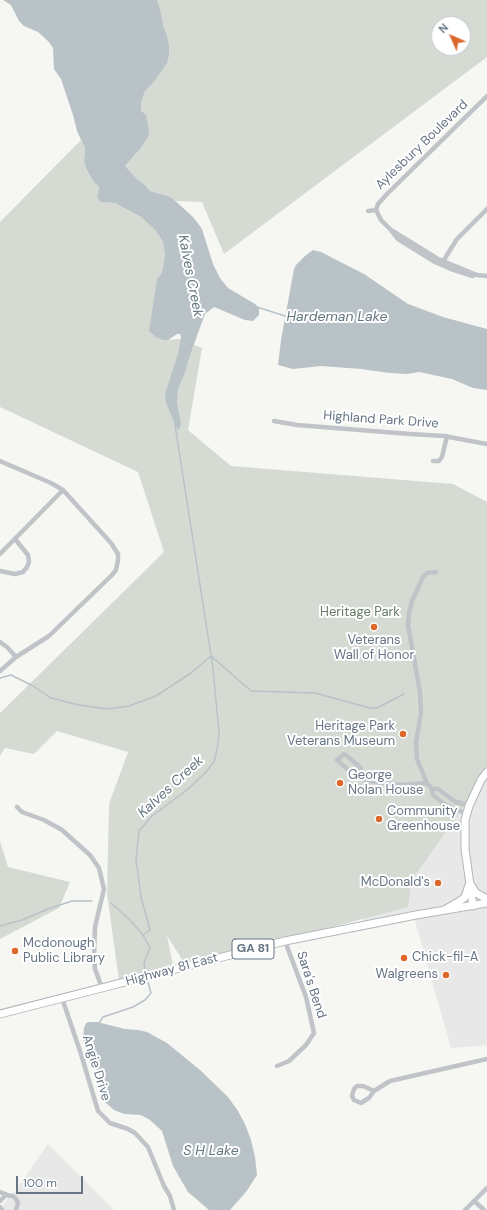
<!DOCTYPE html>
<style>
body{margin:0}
#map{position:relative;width:487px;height:1210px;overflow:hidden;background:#f6f7f3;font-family:"DM Sans",sans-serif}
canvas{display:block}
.north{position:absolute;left:431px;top:16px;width:40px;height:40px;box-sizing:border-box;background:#fff;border:1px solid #c2c7ce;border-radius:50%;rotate:315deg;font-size:11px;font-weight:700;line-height:16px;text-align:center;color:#667484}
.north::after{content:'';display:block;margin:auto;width:14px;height:18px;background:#dd682d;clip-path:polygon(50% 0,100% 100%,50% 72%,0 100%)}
.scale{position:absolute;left:16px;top:1176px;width:67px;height:18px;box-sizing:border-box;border:2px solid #667484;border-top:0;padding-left:5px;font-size:12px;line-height:14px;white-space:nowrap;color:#667484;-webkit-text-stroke:3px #fff;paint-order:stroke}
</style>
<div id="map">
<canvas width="487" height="1210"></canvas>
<div class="north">N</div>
<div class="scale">100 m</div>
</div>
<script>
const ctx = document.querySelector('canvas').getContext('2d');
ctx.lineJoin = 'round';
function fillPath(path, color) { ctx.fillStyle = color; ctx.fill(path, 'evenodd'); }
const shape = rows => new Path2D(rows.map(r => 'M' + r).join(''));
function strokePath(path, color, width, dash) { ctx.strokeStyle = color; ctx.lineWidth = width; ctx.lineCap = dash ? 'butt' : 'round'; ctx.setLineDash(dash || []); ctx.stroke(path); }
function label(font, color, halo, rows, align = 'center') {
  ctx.font = font + ' "DM Sans",sans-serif'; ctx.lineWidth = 4; ctx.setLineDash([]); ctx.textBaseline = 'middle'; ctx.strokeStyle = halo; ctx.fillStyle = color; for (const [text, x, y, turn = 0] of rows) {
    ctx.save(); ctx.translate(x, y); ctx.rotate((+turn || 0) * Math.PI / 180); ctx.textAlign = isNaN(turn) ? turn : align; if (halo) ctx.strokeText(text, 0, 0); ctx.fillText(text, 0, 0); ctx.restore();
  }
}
fillPath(shape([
 [487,770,487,1045,451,1048,413,914,356,929],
 [48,1144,114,1210,0,1210,10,1195,14,1193]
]), '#e7e8e7');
fillPath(shape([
 [157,0,487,0,487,57,224,254,202,202,176,201,171,197,150,191,144,184,138,180,125,166,136,154,141,103,145,91,153,82,169,53,167,35,164,28,159,4],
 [439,24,463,24,463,48,439,48],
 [81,140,85,148,84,161,86,168,93,181,99,187,97,196,103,202,115,203,141,217,155,230,163,242,165,255,163,267,161,274,157,279,152,319,150,325,163,340,180,339,202,348,188,430,231,466,453,484,487,502,487,774,412,880,408,907,184,966,180,956,167,936,175,974,120,988,107,894,109,804,128,752,57,731,34,754,5,748,0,756,0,713,164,552,138,472,0,407,0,222],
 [0,841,8,867,70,882,59,908,0,939]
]), '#d5dbd3');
fillPath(shape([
 [3,0,157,0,159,4,164,28,167,35,169,46,169,55,167,63,153,83,145,91,141,103,141,111,146,115,148,125,149,132,148,137,140,149,125,166,138,180,144,184,150,191,171,197,194,218,202,229,213,264,220,278,228,288,255,304,259,308,259,315,253,321,245,320,214,307,205,314,190,355,185,372,178,389,177,402,181,425,178,430,176,427,166,403,165,394,178,354,181,337,180,334,177,334,168,340,163,340,156,337,149,331,157,279,161,274,163,267,165,255,163,242,155,230,141,217,115,203,100,202,97,196,99,187,93,181,86,168,84,161,85,148,77,131,73,115,61,79,54,69,53,48,49,42,38,32,24,26,19,21,11,5],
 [313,250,321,252,364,274,408,304,443,317,487,329,487,390,473,388,452,379,419,372,407,374,389,373,361,369,321,366,293,369,278,365,281,340,294,269,296,265,305,256],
 [89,1022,97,1022,125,1029,138,1030,147,1032,167,1043,200,1070,228,1097,238,1111,245,1124,251,1140,255,1157,257,1175,246,1192,230,1210,209,1210,188,1192,173,1166,162,1131,150,1120,141,1115,124,1114,114,1110,105,1102,103,1098,102,1084,100,1076,86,1052,83,1039,84,1028,86,1023]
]), '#b9c2c7');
strokePath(shape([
 [257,307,285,316],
 [211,656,251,691,315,693,370,708,377,708,404,694],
 [0,678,11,675,33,686,51,698,79,705,107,709,129,706,156,696,191,673,211,656],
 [111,903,130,920,143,935,150,948,144,963,145,972],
 [0,926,22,920,48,909,72,901,92,901],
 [143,935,150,930,141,897,136,859,139,831,152,816,188,789,205,773,214,762,217,750,219,733,213,668,175,425],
 [99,1023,103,1017,133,1007,145,1000,151,993,148,982]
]), '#b9c2c7', 1.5);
const secondary = shape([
 [471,885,476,893,487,899],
 [473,906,465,849,465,820,469,806,481,780,487,772],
 [446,909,460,901,465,897,469,885]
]);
const primary = shape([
 [0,1014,285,941,416,915,487,903]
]);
strokePath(secondary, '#b2b7bc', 9);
strokePath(primary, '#b3b7bb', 9);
strokePath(shape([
 [376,210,381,220,391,230,438,259,477,275,487,276],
 [368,211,376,210,378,204,387,194,487,96],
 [391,230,398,239,435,262,451,269,473,276],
 [442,263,457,239,487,209],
 [274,421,297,425,410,434,444,436,487,444],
 [0,461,51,483,63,490,111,543,118,554,118,560,116,570,112,575,49,636,16,657,7,647,0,642],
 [433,461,439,461,442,457,447,436],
 [0,554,63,490],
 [0,571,15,574,23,572,27,567,29,562,28,555,15,539],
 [0,671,16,657],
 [361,778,362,774,360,767,347,756,344,754,337,760,356,777,361,778,367,781,402,785,427,783],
 [432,789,427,783,417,759,416,743,421,712,420,692,408,625,409,613,412,601,423,577,427,573,436,572],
 [17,807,22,812,44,820,62,830,90,855,99,868,104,889,95,927,94,957,95,969,102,988],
 [467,814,444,804,433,795,432,789,438,789,454,801,469,806],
 [62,998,81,1054,98,1111,110,1123,128,1129,135,1133,148,1147,164,1186,170,1196,174,1210],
 [277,1066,289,1061,306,1045,314,1033,306,997,285,941],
 [374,1091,363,1086,357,1086,354,1089,352,1096,354,1100,361,1103,369,1098,374,1091,390,1081,487,1059],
 [0,1192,8,1195],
 [0,1201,6,1195,13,1196,16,1199,18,1203,16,1210],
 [0,1207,2,1210],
 [465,1210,474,1201],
 [484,1210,474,1201,487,1188]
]), '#c0c3c7', 4.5);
strokePath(secondary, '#fff', 7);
strokePath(primary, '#fff', 7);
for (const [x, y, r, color] of [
 [374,627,4,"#dd682d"],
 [403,734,4,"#dd682d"],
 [340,783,4,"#dd682d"],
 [379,819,4,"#dd682d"],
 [438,883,4,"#dd682d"],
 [15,951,4,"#dd682d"],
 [404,958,4,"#dd682d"],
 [446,975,4,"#dd682d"]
]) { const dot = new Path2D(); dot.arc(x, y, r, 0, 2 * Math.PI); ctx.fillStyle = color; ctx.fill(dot); strokePath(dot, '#fff', 1.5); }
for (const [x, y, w] of [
 [253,949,42]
]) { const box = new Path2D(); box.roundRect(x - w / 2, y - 10, w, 20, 3); ctx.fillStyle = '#fff'; ctx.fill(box); strokePath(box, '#667484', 1); }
label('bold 12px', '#667484', null, [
 ["GA 81",253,949]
]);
label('13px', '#667484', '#fff', [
 ["Aylesbury Boulevard",422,145,-44],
 ["Highland Park Drive",381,420,4],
 ["Highway 81 East",172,970,-15],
 ["Sara's Bend",311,985,72],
 ["Angie Drive",96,1068,73]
]);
label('13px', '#677b65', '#fff', [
 ["Heritage Park",360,613]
]);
label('13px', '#667484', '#fff', [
 ["Veterans",374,641,"center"],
 ["Wall of Honor",374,656,"center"],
 ["Heritage Park",395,727,"right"],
 ["Veterans Museum",395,742,"right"],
 ["George",348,776],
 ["Nolan House",348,791],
 ["Community",387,812],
 ["Greenhouse",387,827],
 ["McDonald's",430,883,"right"],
 ["Mcdonough",23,944],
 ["Public Library",23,959],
 ["Chick-fil-A",412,958],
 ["Walgreens",438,975,"right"]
], 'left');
label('italic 14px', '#63757f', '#fff', [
 ["Kalves Creek",190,276,79],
 ["Hardeman Lake",337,317],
 ["Kalves Creek",171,787,-43],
 ["S H Lake",211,1151]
]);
</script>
